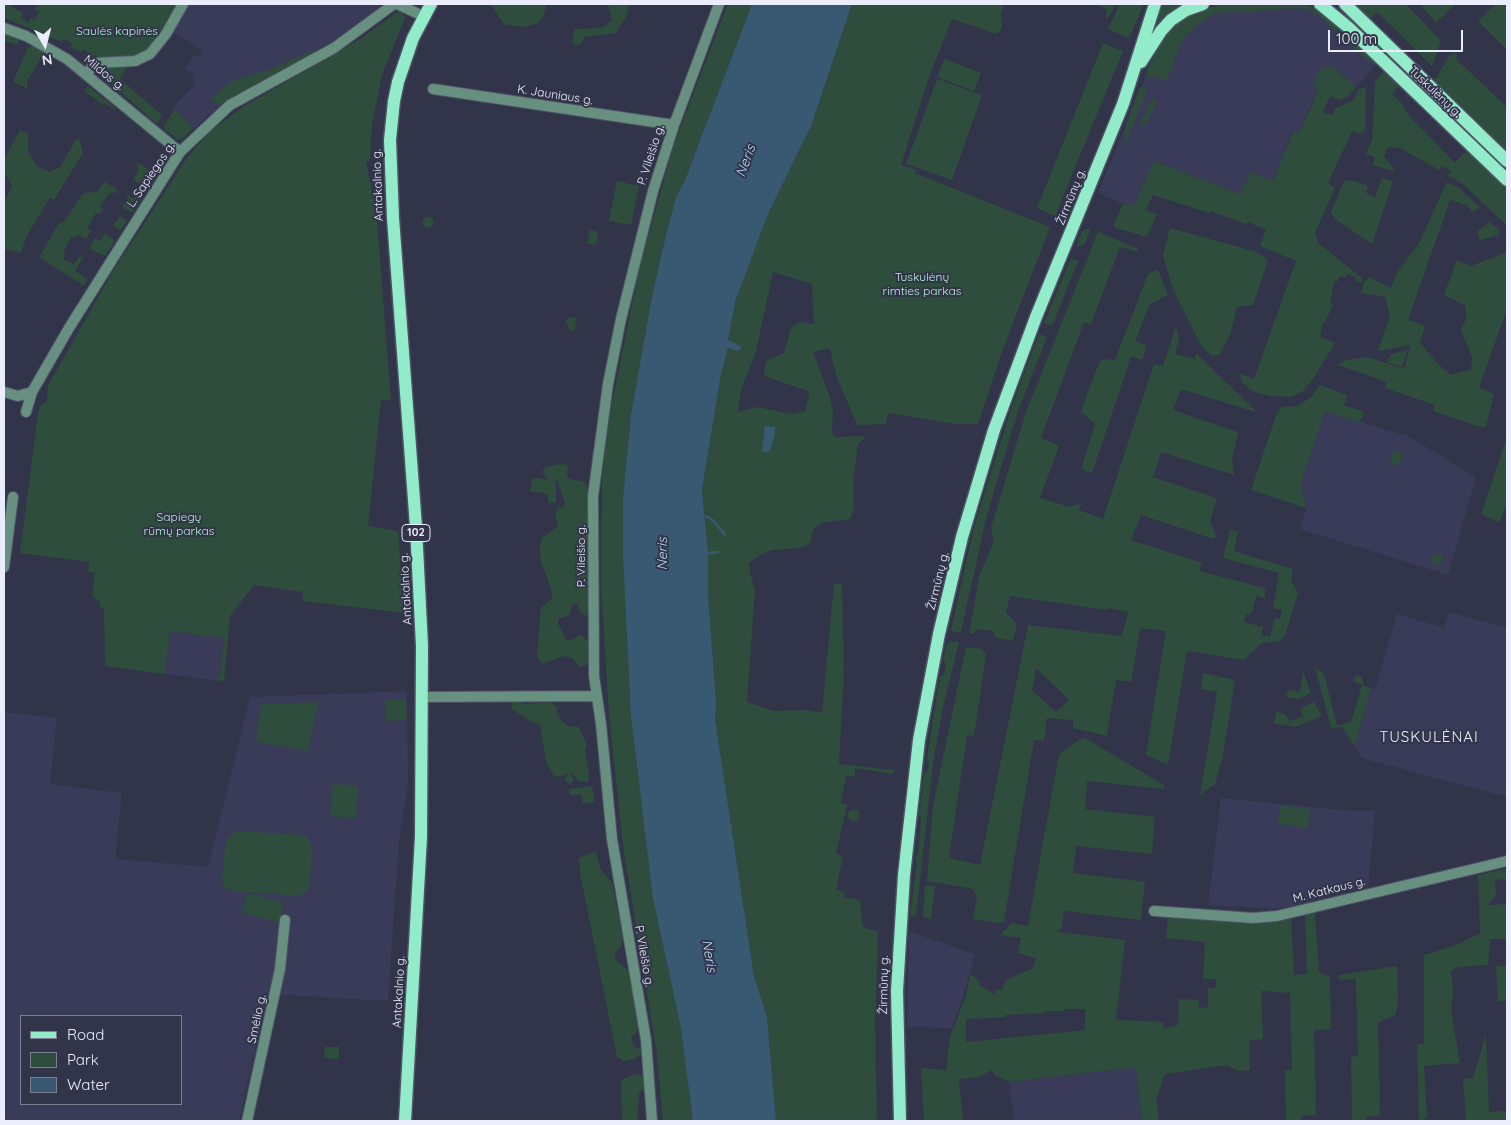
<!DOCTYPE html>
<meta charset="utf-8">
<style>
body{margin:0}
#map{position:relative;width:1511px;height:1125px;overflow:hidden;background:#32344a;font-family:Quicksand,sans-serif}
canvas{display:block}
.frame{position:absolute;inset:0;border:5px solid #ebedfc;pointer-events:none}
.legend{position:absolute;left:20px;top:1015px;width:162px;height:90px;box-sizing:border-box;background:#32344a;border:1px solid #7c7e91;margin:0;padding:6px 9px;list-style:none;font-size:15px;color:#ebedfc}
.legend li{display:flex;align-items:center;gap:10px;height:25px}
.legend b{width:25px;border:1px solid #7c7e91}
.north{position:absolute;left:20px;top:20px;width:50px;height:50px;-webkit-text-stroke:4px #32344a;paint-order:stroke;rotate:172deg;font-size:14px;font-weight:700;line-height:20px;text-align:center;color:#ebedfc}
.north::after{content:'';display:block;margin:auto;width:18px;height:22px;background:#ebedfc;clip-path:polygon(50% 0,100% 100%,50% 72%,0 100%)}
.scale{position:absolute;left:1328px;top:30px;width:135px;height:22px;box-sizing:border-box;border:2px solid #ebedfc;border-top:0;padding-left:6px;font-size:15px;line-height:18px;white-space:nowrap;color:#ebedfc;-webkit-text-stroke:4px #32344a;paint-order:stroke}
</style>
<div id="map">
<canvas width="1511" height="1125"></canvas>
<div class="frame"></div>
<ul class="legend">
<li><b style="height:6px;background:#92ebc9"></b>Road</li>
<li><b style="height:14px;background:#2f4d3c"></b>Park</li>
<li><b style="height:14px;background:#395972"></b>Water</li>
</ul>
<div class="north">N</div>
<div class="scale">100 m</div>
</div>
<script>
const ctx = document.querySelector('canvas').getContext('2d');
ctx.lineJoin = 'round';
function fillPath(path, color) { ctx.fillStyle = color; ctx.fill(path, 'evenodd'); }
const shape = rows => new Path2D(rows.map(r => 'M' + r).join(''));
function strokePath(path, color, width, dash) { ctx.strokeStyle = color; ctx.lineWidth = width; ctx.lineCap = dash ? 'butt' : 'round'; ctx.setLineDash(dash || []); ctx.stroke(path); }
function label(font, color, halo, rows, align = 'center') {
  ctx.font = font + ' Quicksand,sans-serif'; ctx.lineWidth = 4; ctx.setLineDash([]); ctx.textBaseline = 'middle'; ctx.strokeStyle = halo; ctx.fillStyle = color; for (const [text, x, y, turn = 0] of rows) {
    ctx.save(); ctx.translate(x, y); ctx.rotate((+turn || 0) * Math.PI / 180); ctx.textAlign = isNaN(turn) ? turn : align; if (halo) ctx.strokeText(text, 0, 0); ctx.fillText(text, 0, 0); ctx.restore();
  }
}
fillPath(shape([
 [188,4,383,4,340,39,241,92,216,110,194,129,174,106,194,86,193,74,185,69,194,55,198,57,202,50,171,31],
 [1304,4,1320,10,1333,21,1377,64,1348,96,1339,100,1318,90,1299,133,1292,131,1273,181,1240,194,1155,161,1134,206,1123,204,1098,193,1157,48,1215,5],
 [1325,412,1408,436,1476,477,1448,575,1300,529,1306,508,1301,483],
 [1449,612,1507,628,1507,797,1361,758,1355,746,1371,688,1375,689,1397,614,1444,628],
 [170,631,224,638,220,673,215,680,165,674],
 [407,691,408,784,399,841,388,1001,268,994,239,1121,4,1121,4,712,57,718,50,784,122,793,115,859,208,867,250,697],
 [21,1016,181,1016,181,1104,21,1104],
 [1221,798,1352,811,1375,811,1368,886,1280,909,1208,905],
 [909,931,975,954,963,997,952,1028,907,1027],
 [1136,1067,1142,1121,1014,1121,1009,1082]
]), '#393b59');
fillPath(shape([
 [4,4,14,4,12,7,23,13,21,18,28,23,31,18,35,20,39,12,35,9,38,4,177,4,151,46,138,55,119,59,92,56,92,54,83,49,81,53,70,47,72,44,64,39,62,42,4,18],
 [490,4,547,4,542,19,536,24,523,27,504,24],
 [608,4,629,4,626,17,616,33,585,37,580,45,576,46,572,42,574,29,602,28,612,20],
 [728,4,752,4,685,180,676,197,666,235,652,296,631,414,623,497,623,554,693,1121,663,1121,657,1054,623,846,609,713,601,585,602,480,608,423,639,270,674,144],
 [852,4,1004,4,1001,13,1002,28,996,34,952,19,929,77,901,165,916,170,915,173,1050,227,1000,357,978,424,957,424,888,413,886,424,857,425,836,375,830,348,813,352,830,397,833,411,832,431,834,437,864,436,865,438,858,443,853,483,854,509,850,519,822,523,814,528,810,543,800,548,772,550,762,554,749,563,750,573,755,590,747,702,774,711,808,710,822,713,834,584,842,584,844,671,839,764,894,770,893,774,855,768,855,777,846,775,841,803,847,804,836,854,843,856,836,890,845,892,844,897,860,900,862,924,865,928,878,931,875,1024,877,1121,776,1121,767,1017,754,976,715,719,716,702,708,594,708,553,702,490,721,374,728,348,738,351,738,344,732,344,728,340,736,299,768,214,811,126],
 [773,272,812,284,814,324,799,322,791,328,784,353,766,361,764,376,808,391,809,396,805,411,792,414,757,407,738,412,741,390,756,351],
 [1094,4,1116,4,1108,18,1105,17,1108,10],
 [1120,4,1144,4,1129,38,1108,29],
 [1163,4,1186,4,1158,23,1157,20],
 [1304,4,1320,10,1339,26,1337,33,1320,16,1304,8,1214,13,1189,32,1181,44,1166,81,1153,75,1152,79,1147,76,1146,72,1165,33,1186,15,1220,4],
 [1352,4,1406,4,1441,41,1432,66,1377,12,1371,18],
 [1420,4,1451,4,1454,6,1436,23],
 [1496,4,1507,4,1507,50,1478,21],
 [397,12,402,13,405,18,382,75,372,125,370,159,366,163,376,209,391,400,381,400,368,526,398,531,404,613,302,601,303,592,254,585,230,616,224,681,215,680,220,673,224,638,170,631,165,674,105,666,104,608,100,607,99,599,97,600,92,595,95,573,88,572,89,562,20,553,38,413,40,406,47,401,48,385,115,268,187,158,208,133,246,105,362,38],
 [4,33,19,38,17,45,4,41],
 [1347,38,1351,38,1373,60,1372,65,1344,39],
 [1103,43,1123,51,1055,216,1037,208],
 [32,45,45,52,27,81,27,88,13,82,27,49],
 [313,50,315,53,241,92,220,106,211,98,234,79,243,78,271,69],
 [1456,53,1457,60,1507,107,1507,155,1435,85,1435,79,1450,55],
 [944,59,981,73,974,91,937,77],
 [128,65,120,79,162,115,157,124,98,72,100,67],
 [1331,66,1356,86,1348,96,1339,100,1330,96,1323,112,1332,115,1336,108,1354,100,1359,89,1366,87,1365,131,1359,134,1352,131,1328,183,1335,188,1315,233,1318,243,1362,278,1361,283,1355,280,1356,277,1347,274,1346,278,1340,276,1337,282,1334,281,1330,304,1333,305,1325,322,1323,322,1320,336,1335,343,1315,376,1303,391,1292,397,1269,396,1252,391,1242,382,1239,373,1254,379,1296,261,1260,246,1266,230,1248,222,1246,224,1210,211,1209,213,1153,195,1146,210,1157,214,1147,237,1116,228,1114,224,1123,204,1134,205,1154,161,1240,194,1251,172,1273,181,1293,131,1299,133,1310,110,1318,90,1314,83,1320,69],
 [1383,72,1399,86,1392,94,1400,101,1409,116,1455,163,1465,152,1478,160,1507,189,1507,226,1463,184,1448,176,1451,171,1442,166,1439,170,1400,148,1388,147,1384,156,1396,172,1373,165,1375,157,1366,154,1372,140,1375,82],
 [937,79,982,95,952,180,906,164],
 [88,86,115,108,115,110,104,103,103,105,84,91],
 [1145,86,1148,87,1126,144,1124,143,1126,125,1139,89],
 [1152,98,1157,100,1146,126,1140,125],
 [175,108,193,128,186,136,178,140,163,128],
 [20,130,28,134,28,152,37,166,50,172,60,167,76,140,80,140,83,153,54,200,50,198,27,235,21,253,6,249,4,250,4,203,12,186,4,171,5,158],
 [138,162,156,175,148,187,133,180,139,168,136,165],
 [1382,178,1393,182,1372,244,1335,219,1331,212,1344,181,1350,180,1368,186,1366,193,1375,197],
 [617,181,639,186,631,225,609,221],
 [104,182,118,189,115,194,112,192,107,196,100,207,103,209,99,215,96,213,89,224,88,229,91,231,86,239,77,234,74,238,72,236,63,252,66,254,63,259,74,264,80,256,83,258,75,271,87,279,84,286,39,257,59,223,65,221,83,193,97,192],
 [1447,182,1460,189,1480,207,1472,212,1467,205,1450,200,1408,320,1425,326,1420,343,1438,364,1451,375,1471,369,1472,357,1461,330,1466,319,1466,306,1444,295,1457,260,1471,266,1507,252,1507,309,1479,388,1494,394,1486,426,1483,428,1433,411,1435,405,1385,388,1387,382,1338,365,1346,360,1367,357,1404,369,1411,345,1378,351,1390,315,1385,297,1361,293,1364,282,1369,277,1391,288,1397,273,1419,243],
 [138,192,143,197,133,212,124,209,123,206,128,197,124,193,134,199],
 [120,216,127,221,120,230,113,226],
 '422.5 222a5.5 5.5 0 1 1 11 0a5.5 5.5 0 1 1-11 0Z',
 [1489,222,1500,231,1499,235,1480,240,1477,232],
 [1170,228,1257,252,1268,261,1253,305,1237,307,1230,335,1219,355,1212,356,1202,347,1172,287,1163,255],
 [1087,229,1091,229,1084,245,1076,247,1082,231],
 [590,230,598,232,596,245,587,244],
 [1098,232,1138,249,1138,252,1120,247,1091,324,1084,322,1041,438,1059,446,1040,498,1070,507,1081,503,1079,510,1103,519,1154,364,1163,366,1176,326,1179,339,1175,354,1195,359,1196,353,1255,410,1255,412,1181,389,1173,410,1238,432,1232,460,1234,475,1161,452,1153,477,1217,498,1210,522,1216,536,1214,539,1141,515,1131,540,1202,563,1199,571,1265,588,1265,598,1256,596,1253,609,1250,615,1246,614,1244,622,1263,627,1261,635,1270,637,1275,618,1280,619,1282,610,1273,608,1279,573,1223,558,1230,530,1238,531,1234,551,1293,569,1291,580,1298,593,1285,636,1279,641,1262,643,1244,660,1187,651,1168,765,1146,755,1166,631,1140,628,1131,682,1116,680,1107,736,1073,728,1073,720,1047,718,1044,741,1034,740,1004,922,999,923,973,919,977,897,973,889,927,881,933,806,966,647,982,649,986,655,974,736,967,735,949,858,980,865,1028,625,1122,636,1128,612,1108,608,1107,610,1010,596,1006,612,1017,624,1013,641,996,638,993,631,977,629,973,634,969,633,980,574,994,541,991,528,1026,412],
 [1036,668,1069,700,1056,712,1032,690],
 [105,233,113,239,114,242,106,255,101,255,89,248,95,238,100,241],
 [1071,258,1078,261,1052,326,1044,323],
 [1156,270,1159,272,1168,295,1150,304,1135,341,1147,345,1142,360,1131,356,1092,473,1081,469,1095,424,1081,411,1099,363,1103,359,1115,360,1148,274],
 [570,317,576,318,575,330,571,331,565,321],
 [1039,334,1047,337,1018,411,997,481,986,519,961,632,955,632,951,630,974,527,1010,412],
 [1408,350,1402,367,1387,362,1391,354],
 [1320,385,1347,395,1344,405,1364,412,1360,422,1325,412,1301,483,1306,508,1251,490,1277,413,1282,407,1298,406,1311,397],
 [1507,437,1507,508,1505,508,1499,522,1481,514],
 [1394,450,1403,453,1399,466,1390,463],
 [561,464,568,465,567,476,571,479,585,482,589,492,591,610,586,616,581,613,577,604,572,605,570,615,558,619,558,624,567,641,581,635,589,642,590,659,586,665,580,667,572,658,564,656,542,664,537,657,541,608,552,598,552,592,540,558,540,548,542,538,558,526,555,515,558,508,564,507,565,502,557,480,549,480,556,481,556,503,549,503,547,494,530,491,533,477,548,480,542,472,546,467],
 '1431 559a6 6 0 1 1 12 0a6 6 0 1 1-12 0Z',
 [950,642,959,642,942,712,933,764,916,916,910,915,917,863,915,858,918,854,921,819,919,815,924,774,928,771,929,762,927,758,940,676,944,674,946,664,943,660,946,645],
 [1315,667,1324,674,1337,726,1351,722,1362,685,1354,682,1356,675,1362,677,1364,686,1371,688,1355,746,1342,727,1331,728],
 [1303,671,1311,693,1298,699,1286,697,1288,690,1300,692],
 [1203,673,1235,680,1222,760,1215,784,1200,795,1217,692,1201,689],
 [406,699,407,720,386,721,386,700],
 [518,701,524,704,550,702,557,708,557,714,561,720,568,726,579,727,587,744,585,750,589,775,588,782,578,781,573,773,570,773,574,779,570,784,564,780,568,773,560,777,554,776,546,762,540,724,532,722,512,709,512,702],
 [318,702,308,751,256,742,261,704],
 [1314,702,1322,716,1295,727,1274,723,1276,712,1285,714,1290,721,1303,716,1300,709],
 [1083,737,1164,785,1164,789,1087,781,1085,809,1155,817,1152,854,1076,846,1073,873,1145,882,1141,920,1064,911,1062,927,1058,932,1125,940,1116,1020,1163,1022,1163,1029,1178,1025,1179,999,1199,1000,1199,1007,1208,1008,1208,988,1215,989,1216,979,1203,979,1205,942,1166,938,1168,915,1218,921,1272,922,1291,919,1294,975,1307,974,1305,915,1315,913,1319,972,1330,977,1331,1029,1314,1030,1316,1115,1301,1116,1301,1121,1286,1121,1285,1070,1292,1070,1290,993,1261,991,1263,1039,1249,1041,1250,1070,1237,1071,1227,1065,1165,1074,1156,1099,1159,1121,1142,1121,1136,1067,1009,1082,995,1075,992,1070,978,1077,959,1079,963,1121,924,1121,921,1068,946,1070,950,1036,966,996,970,974,980,981,979,985,994,994,997,989,1002,990,1006,980,1033,968,1036,958,1018,953,1021,938,1000,935,1012,923,1028,926,1059,754],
 [1064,1009,1085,1009,1085,1030,966,1042,966,1019,1005,1017,1005,1015,1044,1013,1045,1011,1064,1011],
 [333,784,358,786,355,819,330,816],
 [592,786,595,802,583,804,581,794,570,796,569,789],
 [1280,805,1310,809,1308,828,1278,824],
 '848 815a6 6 0 1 1 12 0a6 6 0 1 1-12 0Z',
 [236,831,304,835,308,838,312,847,310,884,307,891,299,896,231,891,224,887,222,880,226,840],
 [596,851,600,868,612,883,623,937,621,946,616,952,615,959,631,973,639,1024,636,1033,631,1037,634,1047,641,1049,641,1054,635,1059,624,1061,617,1057,580,873,579,858],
 [1507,869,1507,879,1495,880,1496,896,1488,905,1507,904,1507,939,1490,939,1488,965,1458,967,1451,971,1453,990,1451,1011,1460,1063,1424,1066,1427,1117,1419,1121,1417,1044,1424,1044,1424,955,1456,945,1480,933,1478,875],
 [925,885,935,886,931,919,923,917],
 [247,893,284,903,279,922,242,913],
 [1397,966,1398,998,1396,1014,1378,1023,1380,1115,1366,1117,1366,1121,1352,1121,1351,1057,1358,1056,1356,979,1340,980,1338,975],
 [1496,966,1507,966,1507,1001,1498,1001],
 [1486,1034,1489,1112,1507,1111,1507,1121,1466,1121,1463,1079,1473,1078],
 [325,1047,339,1047,339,1059,324,1058],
 [637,1074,645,1077,647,1085,639,1093,637,1121,622,1121,621,1082,625,1078]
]), '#2f4d3c');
fillPath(shape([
 [752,4,852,4,811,126,768,214,736,299,728,340,742,347,738,351,728,348,721,374,702,490,708,553,708,594,716,702,715,719,754,976,767,1017,776,1121,693,1121,681,1028,653,898,631,715,623,554,623,497,631,414,652,296,666,235,676,197,685,180],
 [765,426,775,427,775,434,770,451,766,452,762,451]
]), '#395972');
strokePath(shape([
 [706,516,714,521,725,535],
 [708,553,718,552]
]), '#395972', 2.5);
const street = shape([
 [397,4,423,16],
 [4,28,26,36,67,59,180,152],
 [86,74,95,63,135,61,150,54,166,34,183,4],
 [433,89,674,125],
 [4,392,18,396,32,392],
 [26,412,32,392,69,328,180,152,230,105,334,48,394,4],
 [4,567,13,497],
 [422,697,596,696],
 [1154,911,1253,918,1277,916,1507,861],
 [247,1121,280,969,285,920],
 [652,1121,646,1040,612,839,601,724,594,676,593,496,608,384,621,319,653,191,674,125,719,4]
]);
const primary = shape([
 [1320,4,1349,28,1507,180],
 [1345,4,1507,161],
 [1141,62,1161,31,1171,20,1186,10,1203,4],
 [405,1121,421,837,422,646,416,527,393,218,390,140,394,101,398,82,413,38,431,4],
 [900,1121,897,991,904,875,919,740,939,634,962,537,994,430,1036,317,1123,104,1155,4]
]);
strokePath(street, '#505266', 12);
strokePath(primary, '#505266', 15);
strokePath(street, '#679080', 10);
strokePath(primary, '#92ebc9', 12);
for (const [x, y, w] of [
 [416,533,28]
]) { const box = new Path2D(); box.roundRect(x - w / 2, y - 8.5, w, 17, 4); ctx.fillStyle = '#32344a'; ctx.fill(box); strokePath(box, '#ebedfc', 1); }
label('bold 11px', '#ebedfc', null, [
 ["102",416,533]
]);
label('12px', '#aff3cb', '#32344a', [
 ["Saulės kapinės",117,31],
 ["Tuskulėnų",922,277],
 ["rimties parkas",922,291],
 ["Sapiegų",179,517],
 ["rūmų parkas",179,531]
]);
label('12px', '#ebedfc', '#32344a', [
 ["Mildos g.",104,73,39],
 ["Tuskulėnų g.",1435,92,44],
 ["K. Jauniaus g.",555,95,9],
 ["P. Vileišio g.",651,155,-72],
 ["L. Sapiegos g.",151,175,-56],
 ["Antakalnio g.",378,185,-92],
 ["Žirmūnų g.",1071,197,-68],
 ["P. Vileišio g.",581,556,-90],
 ["Žirmūnų g.",938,581,-76],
 ["Antakalnio g.",406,589,-93],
 ["M. Katkaus g.",1329,890,-14],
 ["P. Vileišio g.",644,956,80],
 ["Žirmūnų g.",884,985,-89],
 ["Antakalnio g.",399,992,-87],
 ["Smėlio g.",257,1019,-78]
]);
label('italic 14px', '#badcf7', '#32344a', [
 ["Neris",746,161,-70],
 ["Neris",663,554,-90],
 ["Neris",709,956,80]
]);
ctx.letterSpacing = '1px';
label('15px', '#ebedfc', '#32344a', [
 ["TUSKULĖNAI",1429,737]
]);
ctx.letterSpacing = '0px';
</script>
